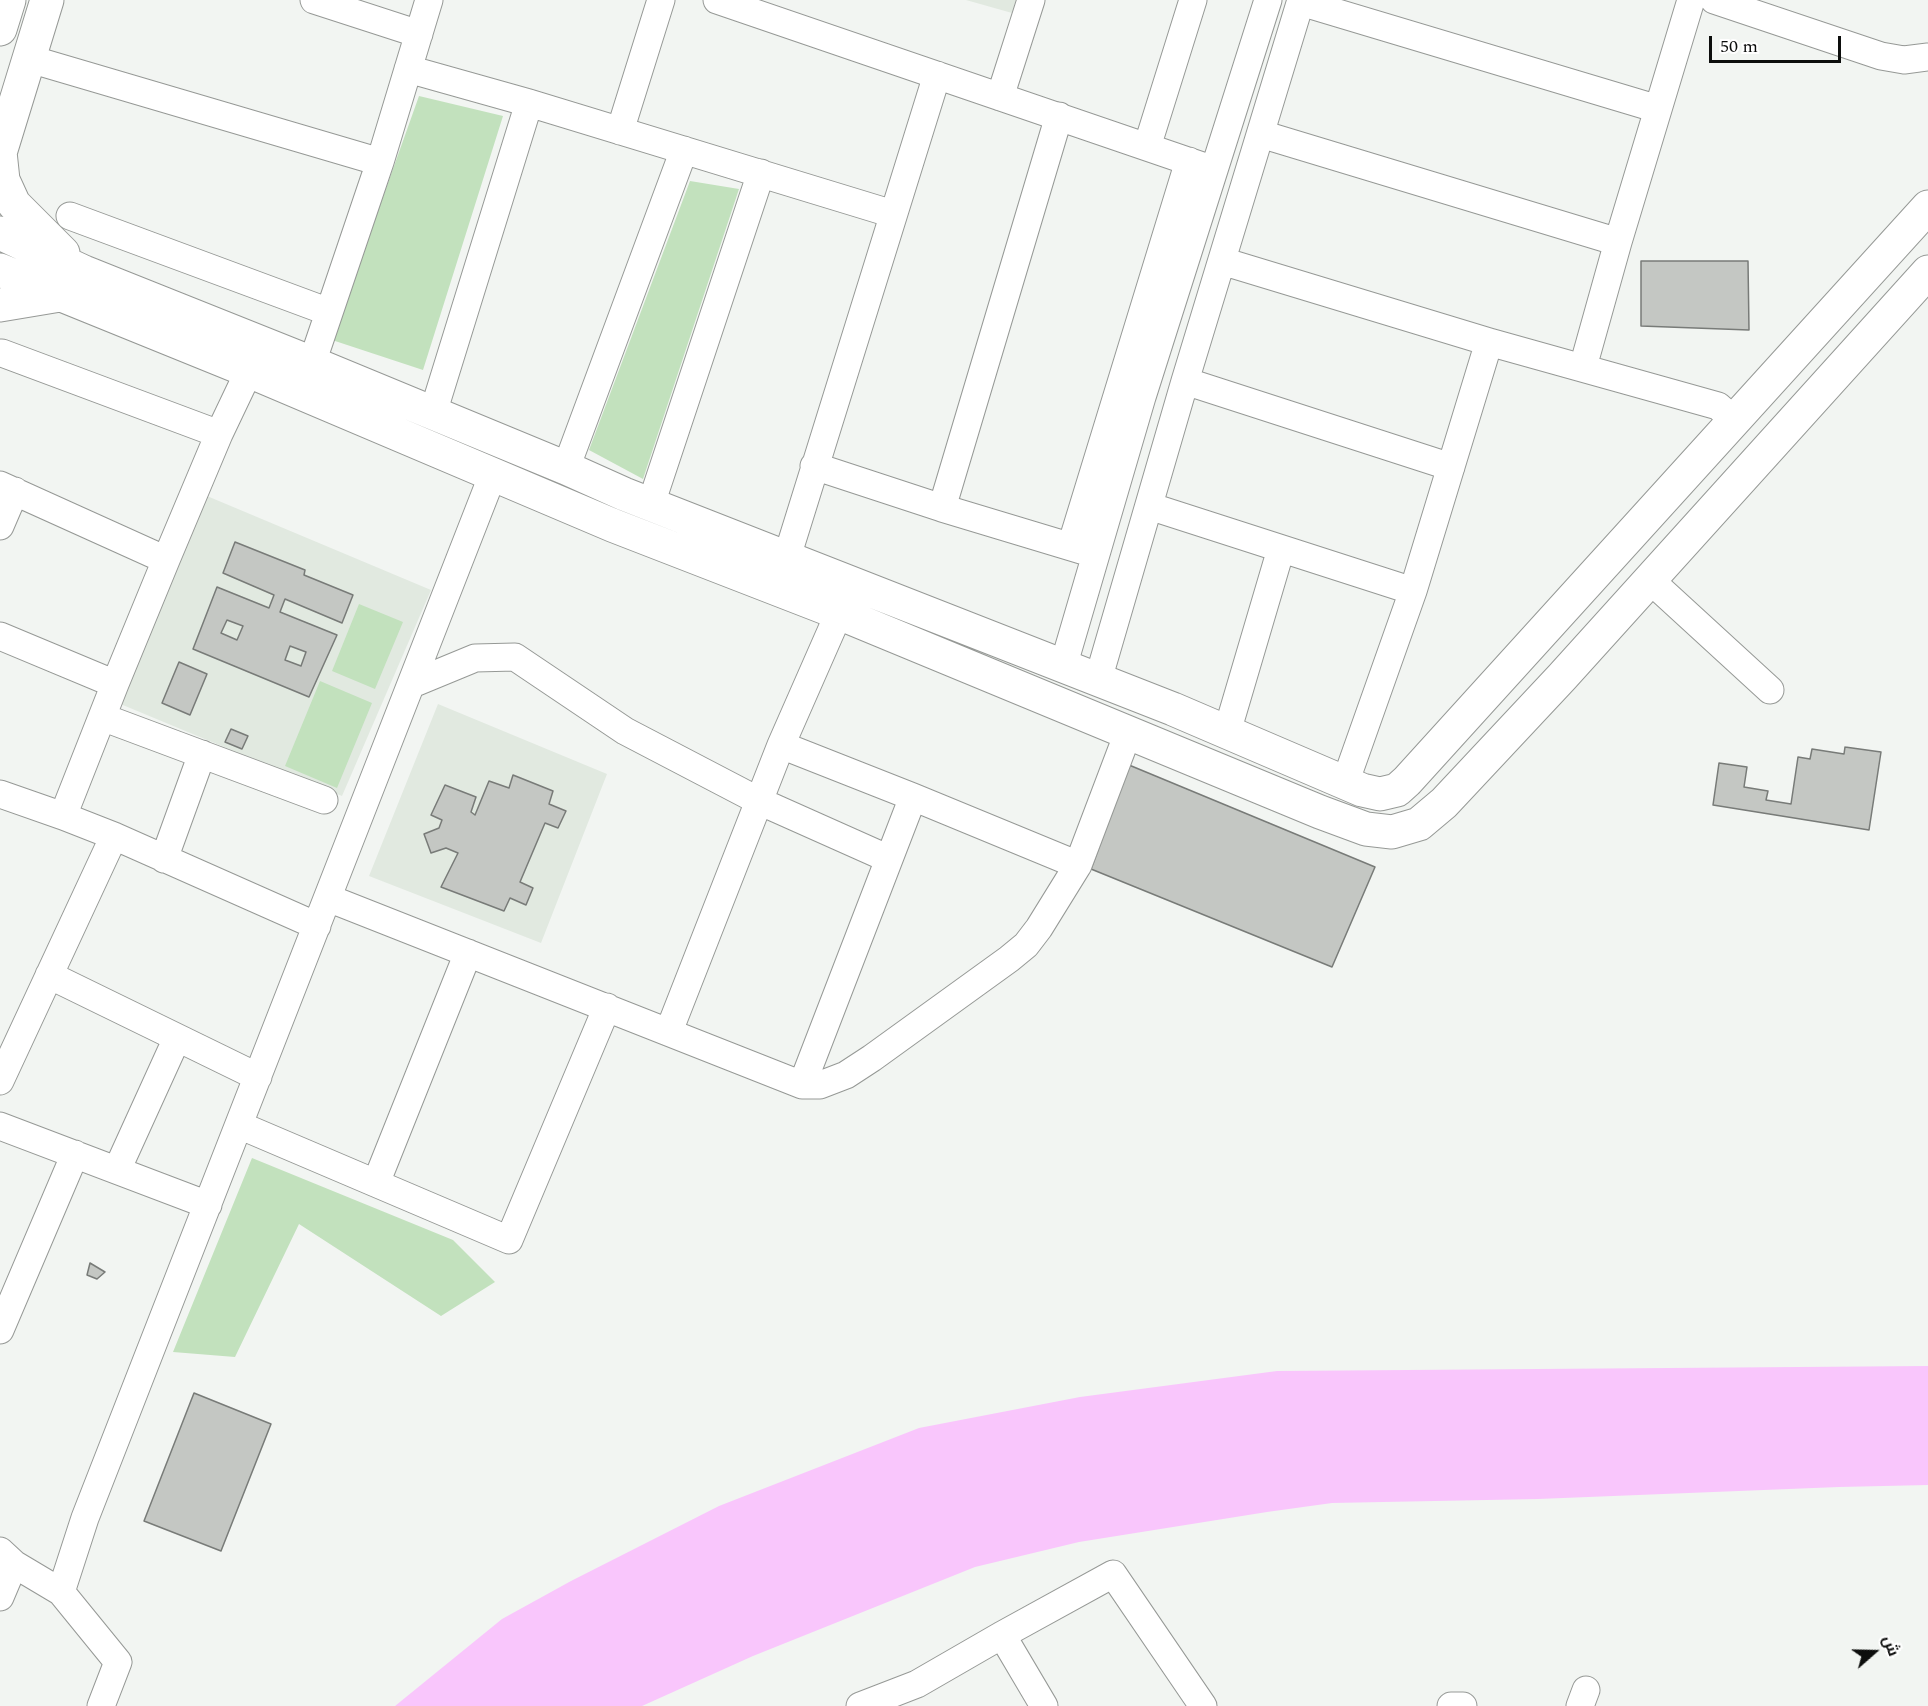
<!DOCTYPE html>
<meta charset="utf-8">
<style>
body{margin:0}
#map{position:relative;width:1928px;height:1706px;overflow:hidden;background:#f2f5f2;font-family:Spectral,Cairo,serif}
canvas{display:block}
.north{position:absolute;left:1844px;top:1622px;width:60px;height:60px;-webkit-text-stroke:4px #fff;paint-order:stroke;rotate:70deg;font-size:16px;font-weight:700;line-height:24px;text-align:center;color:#0d0e0d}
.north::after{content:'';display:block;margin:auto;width:21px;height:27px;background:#0d0e0d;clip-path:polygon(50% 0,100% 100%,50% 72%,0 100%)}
.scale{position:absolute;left:1709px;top:36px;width:132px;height:27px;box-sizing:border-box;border:3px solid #0d0e0d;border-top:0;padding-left:8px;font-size:18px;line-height:21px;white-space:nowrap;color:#0d0e0d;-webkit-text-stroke:4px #fff;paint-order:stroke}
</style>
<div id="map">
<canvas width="1928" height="1706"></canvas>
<div class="north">ش</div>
<div class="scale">50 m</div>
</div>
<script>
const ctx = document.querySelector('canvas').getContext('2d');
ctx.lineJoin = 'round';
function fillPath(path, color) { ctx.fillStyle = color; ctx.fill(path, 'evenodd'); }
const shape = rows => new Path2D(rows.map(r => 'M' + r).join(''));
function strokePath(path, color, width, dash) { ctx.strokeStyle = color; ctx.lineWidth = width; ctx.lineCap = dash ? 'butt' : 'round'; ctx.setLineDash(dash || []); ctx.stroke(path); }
fillPath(shape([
 [966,0,1016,0,1012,13],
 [207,496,431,590,342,796,118,703],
 [438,704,607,774,541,943,369,876]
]), '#e1e9e0');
fillPath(shape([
 [419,96,503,116,423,370,332,340],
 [690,181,739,189,643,479,589,450],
 [359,604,403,622,375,689,332,671],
 [320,681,372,703,337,788,285,766],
 [252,1158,453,1240,495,1282,441,1316,299,1224,235,1357,173,1352]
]), '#c2e1bd');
fillPath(shape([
 [1928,1366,1928,1485,1839,1487,1538,1499,1332,1503,1267,1512,1079,1542,975,1567,753,1656,642,1706,395,1706,502,1619,571,1581,719,1506,919,1428,1080,1397,1277,1371]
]), '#f9c6fc');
const building = shape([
 [1641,261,1748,261,1749,330,1641,326,1641,261],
 [235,542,305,570,304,575,353,595,342,623,285,599,280,612,337,635,309,697,193,649,217,587,269,608,274,595,223,573,235,542],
 [227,620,243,626,237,640,221,633,227,620],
 [290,646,306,652,301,666,285,660,290,646],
 [179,662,207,674,190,715,162,703,179,662],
 [231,729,248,736,242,749,225,742,231,729],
 [1845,747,1881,752,1869,830,1713,805,1719,763,1747,767,1744,787,1768,791,1766,800,1791,804,1798,757,1810,759,1812,749,1844,754,1845,747],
 [1129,765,1375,867,1332,967,1091,869,1129,765],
 [513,775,553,791,549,804,566,811,558,828,545,823,520,882,533,888,526,905,510,898,504,911,441,887,458,853,446,848,431,853,424,834,439,828,442,820,431,815,445,785,476,797,471,812,475,815,489,781,509,788,513,775],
 [90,1263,105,1272,97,1279,87,1275,90,1263],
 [194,1393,271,1424,221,1551,144,1521,194,1393]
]);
fillPath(building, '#c4c7c3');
strokePath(building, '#787b78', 1.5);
const minor = shape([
 [314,0,419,34],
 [717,0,1214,170],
 [1714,0,1881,56,1904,60,1928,57],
 [1301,2,1658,109],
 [30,59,380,162],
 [408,69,529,103,893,214],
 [1000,97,1031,0],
 [620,131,661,0],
 [1261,134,1618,242,1583,367],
 [1147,147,1193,0],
 [70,216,329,312],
 [1618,242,1691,0],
 [1222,261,1489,342,1718,406,1734,420],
 [2,353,219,434],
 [312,363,380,162,429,0],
 [1185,381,1451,467],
 [433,413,529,103],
 [814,466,942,508,1088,552],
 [566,468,684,150],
 [0,485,166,560],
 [651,504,761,173],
 [1149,506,1413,591],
 [942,508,1059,116],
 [0,526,15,491],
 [1071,546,1189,161],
 [787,557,937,75],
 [1650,580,1770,690],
 [0,636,115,684],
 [1063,667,1142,397,1268,0],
 [1098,680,1185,381,1301,0],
 [412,684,475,658,515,657,625,731,759,801,889,859],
 [102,717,324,800],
 [1227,732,1281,549],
 [781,745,913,797,1078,865],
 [1345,783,1413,591,1489,342],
 [0,794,63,816,114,836,317,926],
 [63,816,115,684,166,560,219,434,249,371],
 [164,859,202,754],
 [328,898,802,1085,820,1085,846,1075,872,1058,1009,959,1026,945,1039,928,1078,865,1128,733],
 [49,975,258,1077],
 [669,1031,781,745,839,613],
 [0,1081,114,836],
 [802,1085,913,797],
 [239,1125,509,1240,607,1007],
 [0,1126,208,1205],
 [117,1170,177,1038],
 [376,1183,468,953],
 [0,1330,75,1154],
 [0,1551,14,1564,61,1592,118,1662,101,1706],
 [61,1592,85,1518,493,474],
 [0,1597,14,1564],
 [1002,1635,1044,1706],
 [860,1706,917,1684,1002,1635,1113,1574,1203,1706],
 [1451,1706,1463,1706],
 [1580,1706,1586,1690]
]);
const major = shape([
 [0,29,9,0],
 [0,152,3,180,14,204,63,253],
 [0,153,47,0],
 [0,233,84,272,312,363,566,468,624,494,1173,709,1362,790,1380,794,1397,790,1407,781,1928,207],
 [0,270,249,371,612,525,839,613,1320,812,1366,829,1392,832,1419,824,1444,803,1562,677,1928,272],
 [0,305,60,295]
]);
strokePath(minor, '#969996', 29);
strokePath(major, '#969996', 35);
strokePath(minor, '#fff', 27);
strokePath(major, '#fff', 33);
</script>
